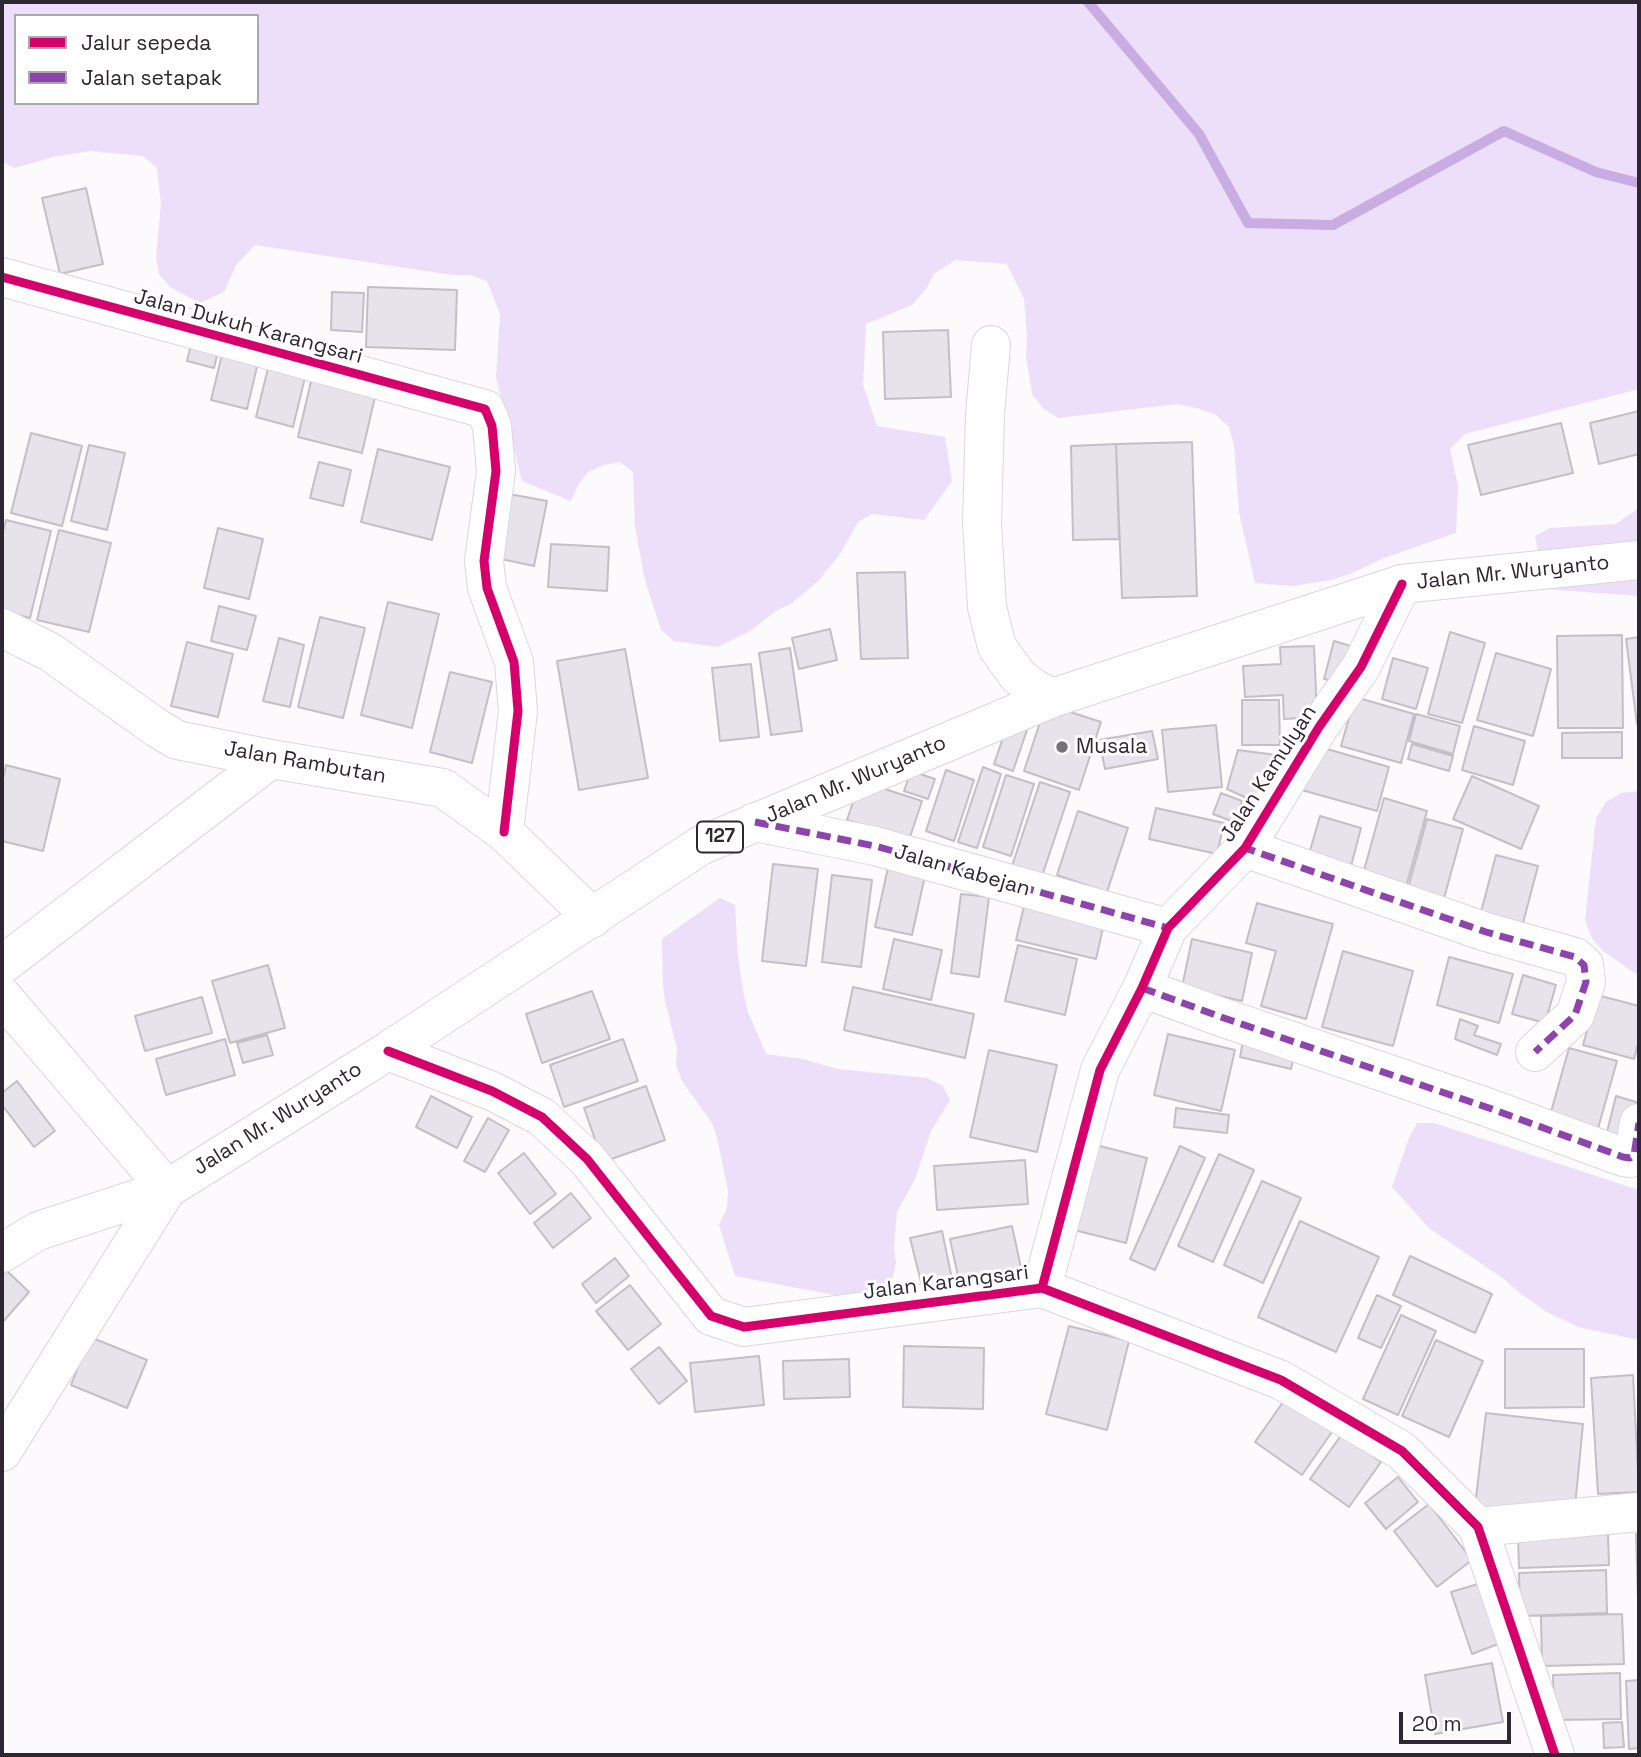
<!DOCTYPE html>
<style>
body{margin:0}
#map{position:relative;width:1641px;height:1757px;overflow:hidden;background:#fcfafd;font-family:"Space Grotesk",sans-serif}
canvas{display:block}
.frame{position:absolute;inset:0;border:4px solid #2d2732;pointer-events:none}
.legend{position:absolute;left:14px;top:14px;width:245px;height:91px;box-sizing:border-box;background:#fff;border:2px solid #aba9ad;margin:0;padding:9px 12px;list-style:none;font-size:21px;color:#2d2732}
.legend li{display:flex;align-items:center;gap:14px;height:35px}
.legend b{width:35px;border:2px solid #aba9ad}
.scale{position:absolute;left:1399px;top:1712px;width:112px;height:32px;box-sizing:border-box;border:4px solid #2d2732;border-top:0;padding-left:9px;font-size:21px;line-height:24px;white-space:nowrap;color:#2d2732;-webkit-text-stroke:5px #fff;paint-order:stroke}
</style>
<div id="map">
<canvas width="1641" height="1757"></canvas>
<div class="frame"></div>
<ul class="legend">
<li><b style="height:9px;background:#d6006c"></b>Jalur sepeda</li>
<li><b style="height:9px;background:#8e44ad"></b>Jalan setapak</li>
</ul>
<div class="scale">20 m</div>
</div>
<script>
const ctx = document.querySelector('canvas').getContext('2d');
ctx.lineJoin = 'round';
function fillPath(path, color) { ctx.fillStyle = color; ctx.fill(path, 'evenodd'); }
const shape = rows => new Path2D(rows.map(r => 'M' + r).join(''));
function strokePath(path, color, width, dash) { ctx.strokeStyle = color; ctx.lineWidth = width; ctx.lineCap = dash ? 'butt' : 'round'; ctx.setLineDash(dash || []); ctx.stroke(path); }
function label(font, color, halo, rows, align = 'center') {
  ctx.font = font + ' "Space Grotesk",sans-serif'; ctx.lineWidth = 6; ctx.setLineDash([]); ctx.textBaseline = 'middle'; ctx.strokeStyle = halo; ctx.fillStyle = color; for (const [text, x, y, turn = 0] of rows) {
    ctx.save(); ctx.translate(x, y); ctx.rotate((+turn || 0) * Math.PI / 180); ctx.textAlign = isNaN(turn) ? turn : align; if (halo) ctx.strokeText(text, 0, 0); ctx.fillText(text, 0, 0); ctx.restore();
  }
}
fillPath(shape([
 [2,2,1639,2,1639,389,1465,434,1450,449,1458,486,1456,533,1384,558,1350,574,1331,580,1292,586,1255,583,1239,512,1234,445,1229,427,1216,415,1197,408,1177,404,1058,418,1043,408,1032,394,1026,357,1027,338,1024,299,1007,264,955,260,934,274,926,289,912,305,866,324,863,385,877,426,945,437,952,481,924,520,872,514,858,522,840,554,818,581,792,603,776,611,750,631,718,647,674,641,661,630,645,580,635,527,633,472,620,462,604,465,588,472,578,485,571,501,522,481,496,377,500,314,487,281,471,275,452,275,255,245,236,265,224,292,200,303,170,287,159,274,156,257,161,204,157,168,143,156,90,151,53,157,15,168,2,162],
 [16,16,257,16,257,103,16,103],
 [1639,508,1639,596,1545,589,1535,536,1550,528,1616,524],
 [1639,791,1639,976,1603,951,1592,938,1585,920,1596,818,1606,802,1621,793],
 [720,898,735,905,738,958,744,995,748,1012,766,1054,803,1059,838,1069,927,1078,943,1086,950,1100,931,1131,915,1179,897,1212,894,1246,896,1263,892,1281,855,1299,735,1276,719,1225,727,1208,728,1190,717,1138,712,1123,682,1081,676,1065,677,1049,665,1001,663,984,662,939],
 [1417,1123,1434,1123,1639,1190,1639,1340,1578,1327,1547,1312,1517,1291,1504,1279,1430,1229,1392,1187,1409,1138]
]), '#eddefa');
strokePath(shape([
 [1088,2,1199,134,1248,223,1333,225,1504,131,1596,172,1639,183]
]), '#c9ace1', 10);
const building = shape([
 [86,188,103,264,60,274,42,198,86,188],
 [368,287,457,290,455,350,366,347,368,287],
 [332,292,364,293,362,332,331,330,332,292],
 [948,330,951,397,885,399,883,332,948,330],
 [194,332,221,339,214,368,187,361,194,332],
 [224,346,260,354,247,409,211,400,224,346],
 [271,356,308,365,293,427,256,417,271,356],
 [314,369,378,384,362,453,298,437,314,369],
 [1639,411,1639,454,1599,464,1590,423,1639,411],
 [1561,423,1573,473,1481,495,1468,445,1561,423],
 [31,433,82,446,62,526,11,513,31,433],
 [1192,442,1197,596,1122,598,1116,444,1192,442],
 [1116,444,1119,539,1073,540,1071,446,1116,444],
 [89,445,125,453,107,530,71,521,89,445],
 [378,449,450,467,432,540,361,522,378,449],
 [319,462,351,470,343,506,310,498,319,462],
 [509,494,547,501,534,566,496,558,509,494],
 [6,520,51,531,30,618,2,611,2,535,6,520],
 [218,528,263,539,249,599,204,588,218,528],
 [59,530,111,543,89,632,37,620,59,530],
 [551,544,609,547,607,591,548,587,551,544],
 [905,572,908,658,861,659,857,573,905,572],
 [388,602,439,614,412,728,361,715,388,602],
 [219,606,256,616,247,650,211,641,219,606],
 [320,617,365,628,343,718,298,707,320,617],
 [830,629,837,660,799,669,792,638,830,629],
 [1450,632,1485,643,1462,723,1428,714,1450,632],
 [1622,635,1623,728,1558,728,1557,636,1622,635],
 [1639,637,1639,723,1637,724,1626,639,1639,637],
 [279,638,304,645,290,707,263,701,279,638],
 [1334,641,1354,647,1344,684,1324,679,1334,641],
 [187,642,233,654,218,717,171,706,187,642],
 [1314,646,1317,717,1284,719,1283,695,1245,697,1243,666,1281,664,1280,647,1314,646],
 [790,648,802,731,771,735,759,653,790,648],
 [625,649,648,778,579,790,557,661,625,649],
 [1496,653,1551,669,1533,736,1477,720,1496,653],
 [1393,658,1428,668,1416,709,1382,699,1393,658],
 [751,664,759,737,720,741,712,668,751,664],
 [450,672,492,682,472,763,430,752,450,672],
 [1355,697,1414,714,1401,763,1341,746,1355,697],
 [1242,700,1279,700,1280,745,1242,745,1242,700],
 [1046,704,1101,722,1079,790,1024,771,1046,704],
 [1416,714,1460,726,1453,754,1409,741,1416,714],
 [1009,720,1028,727,1013,771,994,764,1009,720],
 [1216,725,1222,787,1168,792,1162,730,1216,725],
 [1474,726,1525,741,1513,785,1462,770,1474,726],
 [1152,731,1158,759,1105,769,1099,740,1152,731],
 [1622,732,1622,758,1562,758,1562,733,1622,732],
 [1310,744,1389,767,1377,811,1298,789,1310,744],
 [1412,744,1453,756,1449,771,1408,759,1412,744],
 [1238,750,1284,756,1253,801,1227,789,1238,750],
 [6,765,60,779,43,851,2,841,2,782,6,765],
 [983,767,1001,774,977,848,958,842,983,767],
 [946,770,974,780,954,841,926,831,946,770],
 [911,771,935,779,928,799,904,791,911,771],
 [1006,775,1034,784,1011,856,983,847,1006,775],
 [1472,776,1539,806,1521,849,1453,819,1472,776],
 [860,781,922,801,909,840,847,820,860,781],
 [1040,782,1070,792,1042,876,1012,866,1040,782],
 [1221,793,1242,801,1234,822,1213,814,1221,793],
 [1384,798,1427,811,1406,887,1363,874,1384,798],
 [1156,808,1224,823,1217,854,1149,839,1156,808],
 [1078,811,1128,828,1107,892,1057,875,1078,811],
 [1320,816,1361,828,1351,866,1309,854,1320,816],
 [1427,819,1463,829,1443,902,1407,892,1427,819],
 [1496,855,1538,866,1523,923,1481,912,1496,855],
 [889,863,926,871,912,935,875,927,889,863],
 [773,864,818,869,806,966,762,961,773,864],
 [832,875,872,880,861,967,822,962,832,875],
 [961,894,989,897,979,977,951,973,961,894],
 [1025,902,1105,919,1096,959,1016,940,1025,902],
 [1257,903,1333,924,1306,1019,1261,1006,1276,951,1246,943,1257,903],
 [894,939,942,950,931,1000,883,989,894,939],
 [1192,939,1252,953,1242,1001,1182,987,1192,939],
 [1018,945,1077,959,1065,1015,1005,1001,1018,945],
 [1343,951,1413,971,1393,1046,1322,1027,1343,951],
 [1449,957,1513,974,1499,1023,1437,1005,1449,957],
 [268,965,285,1028,230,1043,212,981,268,965],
 [1523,975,1556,985,1545,1023,1512,1014,1523,975],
 [853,987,974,1014,965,1058,844,1030,853,987],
 [592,991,610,1039,542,1063,526,1014,592,991],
 [1597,995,1639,1006,1639,1040,1634,1059,1583,1045,1597,995],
 [202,997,212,1033,145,1051,135,1016,202,997],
 [1460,1019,1478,1026,1474,1035,1501,1044,1497,1055,1455,1039,1460,1019],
 [1168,1034,1235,1050,1221,1111,1154,1095,1168,1034],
 [267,1035,273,1055,243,1063,237,1043,267,1035],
 [1244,1036,1295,1049,1291,1069,1240,1057,1244,1036],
 [225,1039,235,1075,166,1095,156,1059,225,1039],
 [623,1039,638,1081,564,1107,550,1065,623,1039],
 [1569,1048,1617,1061,1597,1132,1549,1119,1569,1048],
 [989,1050,1057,1065,1037,1152,970,1137,989,1050],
 [17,1081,55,1131,34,1147,2,1105,2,1093,17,1081],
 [646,1086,665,1140,603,1162,584,1108,646,1086],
 [431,1096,472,1117,457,1148,416,1127,431,1096],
 [1616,1096,1636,1102,1625,1142,1606,1136,1616,1096],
 [1176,1108,1229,1115,1227,1133,1174,1127,1176,1108],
 [488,1118,509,1130,485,1172,464,1161,488,1118],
 [1084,1142,1147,1158,1126,1243,1062,1227,1084,1142],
 [1180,1146,1205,1158,1155,1270,1130,1259,1180,1146],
 [524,1153,556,1194,530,1214,498,1173,524,1153],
 [1219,1154,1254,1170,1213,1262,1178,1246,1219,1154],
 [1025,1160,1028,1204,937,1210,934,1166,1025,1160],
 [1262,1181,1301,1198,1263,1283,1224,1265,1262,1181],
 [571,1193,591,1218,553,1248,534,1223,571,1193],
 [1300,1221,1379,1257,1336,1352,1258,1317,1300,1221],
 [1012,1226,1021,1268,959,1281,950,1239,1012,1226],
 [942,1231,952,1279,922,1286,910,1238,942,1231],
 [1410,1256,1492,1294,1475,1333,1393,1295,1410,1256],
 [615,1258,629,1276,596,1303,582,1284,615,1258],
 [6,1270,29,1292,2,1323,2,1272,6,1270],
 [630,1285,661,1324,628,1350,596,1311,630,1285],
 [1377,1295,1401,1306,1381,1348,1358,1338,1377,1295],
 [1401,1315,1436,1331,1398,1415,1363,1399,1401,1315],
 [1069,1326,1129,1341,1107,1430,1046,1414,1069,1326],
 [90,1337,147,1360,127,1408,71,1385,90,1337],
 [1436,1340,1483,1361,1449,1437,1402,1416,1436,1340],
 [904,1346,984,1348,983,1409,903,1407,904,1346],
 [659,1347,687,1381,659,1404,631,1369,659,1347],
 [1505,1349,1584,1349,1584,1407,1505,1408,1505,1349],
 [759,1356,764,1405,695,1412,690,1363,759,1356],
 [849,1359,850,1397,784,1399,783,1361,849,1359],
 [1633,1375,1639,1492,1598,1494,1591,1378,1633,1375],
 [1288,1395,1334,1429,1302,1475,1255,1442,1288,1395],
 [1486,1413,1583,1424,1574,1517,1475,1506,1486,1413],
 [1342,1434,1381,1462,1349,1507,1310,1479,1342,1434],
 [1398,1477,1418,1502,1386,1529,1365,1503,1398,1477],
 [1429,1504,1472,1560,1437,1587,1394,1531,1429,1504],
 [1608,1534,1609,1565,1519,1568,1518,1536,1608,1534],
 [1636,1534,1639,1534,1639,1601,1638,1601,1636,1534],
 [1606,1570,1607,1613,1520,1616,1519,1573,1606,1570],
 [1478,1584,1498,1644,1472,1654,1451,1592,1478,1584],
 [1622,1614,1624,1664,1542,1666,1541,1616,1622,1614],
 [1492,1663,1503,1722,1435,1734,1425,1675,1492,1663],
 [1620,1673,1621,1719,1554,1720,1553,1675,1620,1673],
 [1639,1680,1639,1748,1629,1749,1626,1681,1639,1680],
 [1622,1722,1624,1747,1604,1748,1603,1723,1622,1722]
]);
fillPath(building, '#e7e3ea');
strokePath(building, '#c3bfc6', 2);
const minor = shape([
 [2,277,485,409,492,426,496,471,484,561,487,588,514,662,518,711,504,832],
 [991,345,985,415,982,523,987,607,997,647,1018,676,1033,688,1052,698],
 [2,628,50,652,157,728,177,740,271,759,443,788,504,832,593,918],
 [755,822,875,846,1168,928],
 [1245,848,1486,932,1575,957,1584,965,1586,982,1575,1015,1535,1052],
 [2,965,271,759],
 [1142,988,1221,1017,1489,1108,1623,1157,1630,1158,1634,1155,1639,1123],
 [2,996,167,1189,38,1231,2,1253],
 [388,1051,492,1091,542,1117,587,1159,711,1316,744,1327,1042,1288,1281,1380,1402,1451,1478,1527,1555,1755],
 [1042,1288,1100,1070,1142,988,1168,928,1245,848,1319,727,1361,667,1402,584],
 [1478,1527,1639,1512]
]);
const major = shape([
 [2,1452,167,1189,388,1051,700,846,1052,698,1402,584,1639,560]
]);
strokePath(minor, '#dad7de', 40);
strokePath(major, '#dad7de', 40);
strokePath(minor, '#fffeff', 38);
strokePath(major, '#fffeff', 38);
strokePath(shape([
 [755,822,875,846,1168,928],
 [1247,845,1245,848,1486,932,1575,957,1584,965,1586,982,1575,1015,1535,1052],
 [1142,988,1221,1017,1489,1108,1623,1157,1630,1158,1634,1155,1639,1123]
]), '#8e44ad', 7, [14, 7]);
strokePath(shape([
 [2,277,485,409,492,426,496,471,484,561,487,588,514,662,518,711,504,832],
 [388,1051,492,1091,542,1117,587,1159,711,1316,744,1327,1042,1288,1281,1380,1402,1451,1478,1527,1555,1755],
 [1042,1288,1100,1070,1142,988,1168,928,1245,848,1319,727,1361,667,1402,584]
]), '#d6006c', 9);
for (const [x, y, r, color] of [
 [1062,747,7,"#757179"]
]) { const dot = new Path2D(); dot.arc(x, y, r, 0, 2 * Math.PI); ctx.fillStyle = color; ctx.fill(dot); strokePath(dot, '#fff', 2.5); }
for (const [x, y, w] of [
 [720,837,46]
]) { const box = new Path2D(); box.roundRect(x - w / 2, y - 15.5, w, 31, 5); ctx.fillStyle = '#fff'; ctx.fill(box); strokePath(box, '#2d2732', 2); }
label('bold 19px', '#2d2732', null, [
 ["127",720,837]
]);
label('21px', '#2d2732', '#fff', [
 ["Jalan Dukuh Karangsari",248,327,15],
 ["Jalan Mr. Wuryanto",1513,573,-6],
 ["Jalan Rambutan",305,763,10],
 ["Jalan Kamulyan",1269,774,-57],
 ["Jalan Mr. Wuryanto",856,780,-23],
 ["Jalan Kabejan",962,871,16],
 ["Jalan Mr. Wuryanto",278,1119,-32],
 ["Jalan Karangsari",946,1283,-7]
]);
label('21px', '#2d2732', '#fff', [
 ["Musala",1076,747]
], 'left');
</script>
